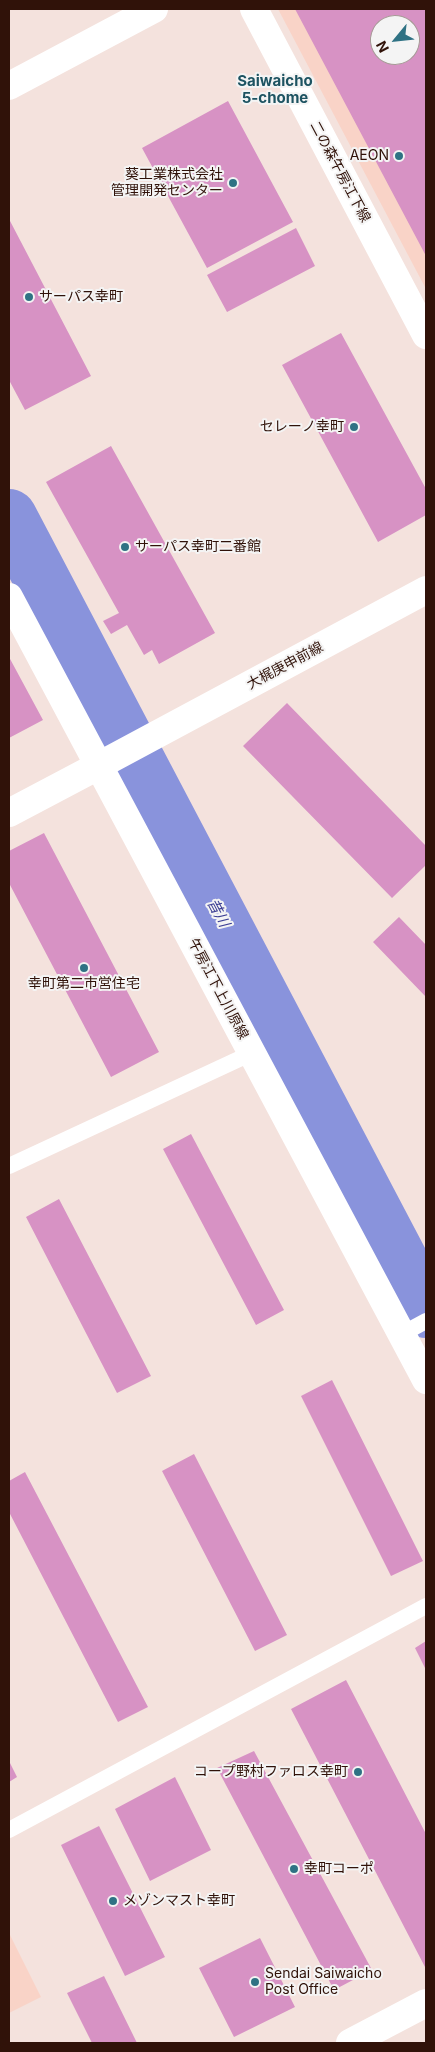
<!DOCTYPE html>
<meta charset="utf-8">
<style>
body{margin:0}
#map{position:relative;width:435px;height:2052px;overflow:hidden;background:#f4e2dd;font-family:Inter,sans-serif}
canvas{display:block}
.frame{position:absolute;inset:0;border:10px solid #301209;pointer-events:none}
.north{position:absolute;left:370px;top:15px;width:50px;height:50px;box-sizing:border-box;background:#f4f4f4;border:1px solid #a69a96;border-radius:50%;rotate:242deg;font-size:14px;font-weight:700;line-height:20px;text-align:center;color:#301209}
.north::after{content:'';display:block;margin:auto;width:18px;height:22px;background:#2f7284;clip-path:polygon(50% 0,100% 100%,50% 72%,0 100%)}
</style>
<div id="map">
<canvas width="435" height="2052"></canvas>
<div class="frame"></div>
<div class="north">N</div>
</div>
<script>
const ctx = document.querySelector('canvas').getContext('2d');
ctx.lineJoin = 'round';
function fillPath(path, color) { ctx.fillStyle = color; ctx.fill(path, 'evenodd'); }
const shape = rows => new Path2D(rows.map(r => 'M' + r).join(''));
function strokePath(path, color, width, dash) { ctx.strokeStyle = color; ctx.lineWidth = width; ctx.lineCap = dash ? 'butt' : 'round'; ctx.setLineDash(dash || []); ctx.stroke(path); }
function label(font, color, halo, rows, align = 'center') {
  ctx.font = font + ' Inter,"Noto Sans JP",sans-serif'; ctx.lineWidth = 4; ctx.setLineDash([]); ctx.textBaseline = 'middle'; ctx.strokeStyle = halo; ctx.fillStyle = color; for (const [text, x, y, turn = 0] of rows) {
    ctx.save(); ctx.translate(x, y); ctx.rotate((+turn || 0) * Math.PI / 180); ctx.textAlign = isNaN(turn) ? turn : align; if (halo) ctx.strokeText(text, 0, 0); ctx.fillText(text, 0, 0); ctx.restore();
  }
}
fillPath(shape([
 [278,9,426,9,426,289],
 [380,25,410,25,410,55,380,55],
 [9,1933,41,1997,9,2013]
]), '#f9d3c7');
strokePath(shape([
 [9,517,426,1310]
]), '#8993dc', 56);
fillPath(shape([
 [295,9,426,9,426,256],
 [380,25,410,25,410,55,380,55],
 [228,101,293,222,207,268,142,148],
 [9,219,91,376,25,410,9,380],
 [296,228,315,266,227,312,207,275],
 [341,333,426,489,426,515,378,542,282,365],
 [111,446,215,633,159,664,152,650,144,655,127,625,111,634,103,621,119,613,46,482],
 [9,657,43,720,9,738],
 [287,703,426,846,426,865,392,898,243,746],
 [44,833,159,1052,111,1077,9,883,9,851],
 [399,917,426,945,426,997,373,942],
 [191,1134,284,1310,256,1325,163,1149],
 [59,1199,151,1376,117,1393,26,1217],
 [332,1380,423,1561,391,1576,301,1396],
 [194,1454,287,1635,255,1651,162,1471],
 [25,1472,148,1707,118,1722,9,1512,9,1481],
 [426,1641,426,1670,415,1648],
 [346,1680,426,1834,426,1966,425,1967,291,1709],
 [254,1751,372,1970,334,1990,217,1768],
 [9,1761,17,1777,9,1782],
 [175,1777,211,1850,150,1881,115,1809],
 [99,1826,165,1957,125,1976,61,1845],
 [260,1938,295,2007,234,2037,199,1968],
 [104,1976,137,2043,92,2043,67,1993]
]), '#d792c4');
strokePath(shape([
 [9,1166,252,1053],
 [402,1334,426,1321],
 [9,1830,426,1606]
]), '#fff', 16);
strokePath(shape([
 [254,9,426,335],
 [9,86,154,9],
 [9,597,426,1380],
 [9,813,98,766]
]), '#fff', 28);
strokePath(shape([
 [98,766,426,590],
 [350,2043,426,2003]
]), '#fff', 28);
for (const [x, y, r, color] of [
 [399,156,5,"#2f7284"],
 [233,183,5,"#2f7284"],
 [29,297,5,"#2f7284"],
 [354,427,5,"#2f7284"],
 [125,547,5,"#2f7284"],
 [84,968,5,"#2f7284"],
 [358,1772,5,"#2f7284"],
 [294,1869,5,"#2f7284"],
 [113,1901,5,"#2f7284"],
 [255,1982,5,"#2f7284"]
]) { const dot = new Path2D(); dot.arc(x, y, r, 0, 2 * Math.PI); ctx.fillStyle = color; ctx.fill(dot); strokePath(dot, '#f4f4f4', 2); }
label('14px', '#301209', '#f4f4f4', [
 ["AEON",389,156,"right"],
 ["葵工業株式会社",223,175,"right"],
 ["管理開発センター",223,191,"right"],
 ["サーパス幸町",39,297],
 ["セレーノ幸町",344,427,"right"],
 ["サーパス幸町二番館",135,547],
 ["幸町第二市営住宅",84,984,"center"],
 ["コープ野村ファロス幸町",348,1772,"right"],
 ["幸町コーポ",304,1869],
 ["メゾンマスト幸町",123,1901],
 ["Sendai Saiwaicho",265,1974],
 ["Post Office",265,1990]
], 'left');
label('14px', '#301209', '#f4f4f4', [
 ["二の森午房江下線",340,172,62],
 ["大梶庚申前線",285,666,-28],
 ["午房江下上川原線",218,989,62]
]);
label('bold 15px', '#1d5361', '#f4f4f4', [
 ["Saiwaicho",275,81],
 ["5-chome",275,98]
]);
label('italic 15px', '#3c3e94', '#f4f4f4', [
 ["昔川",218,913,62]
]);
</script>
